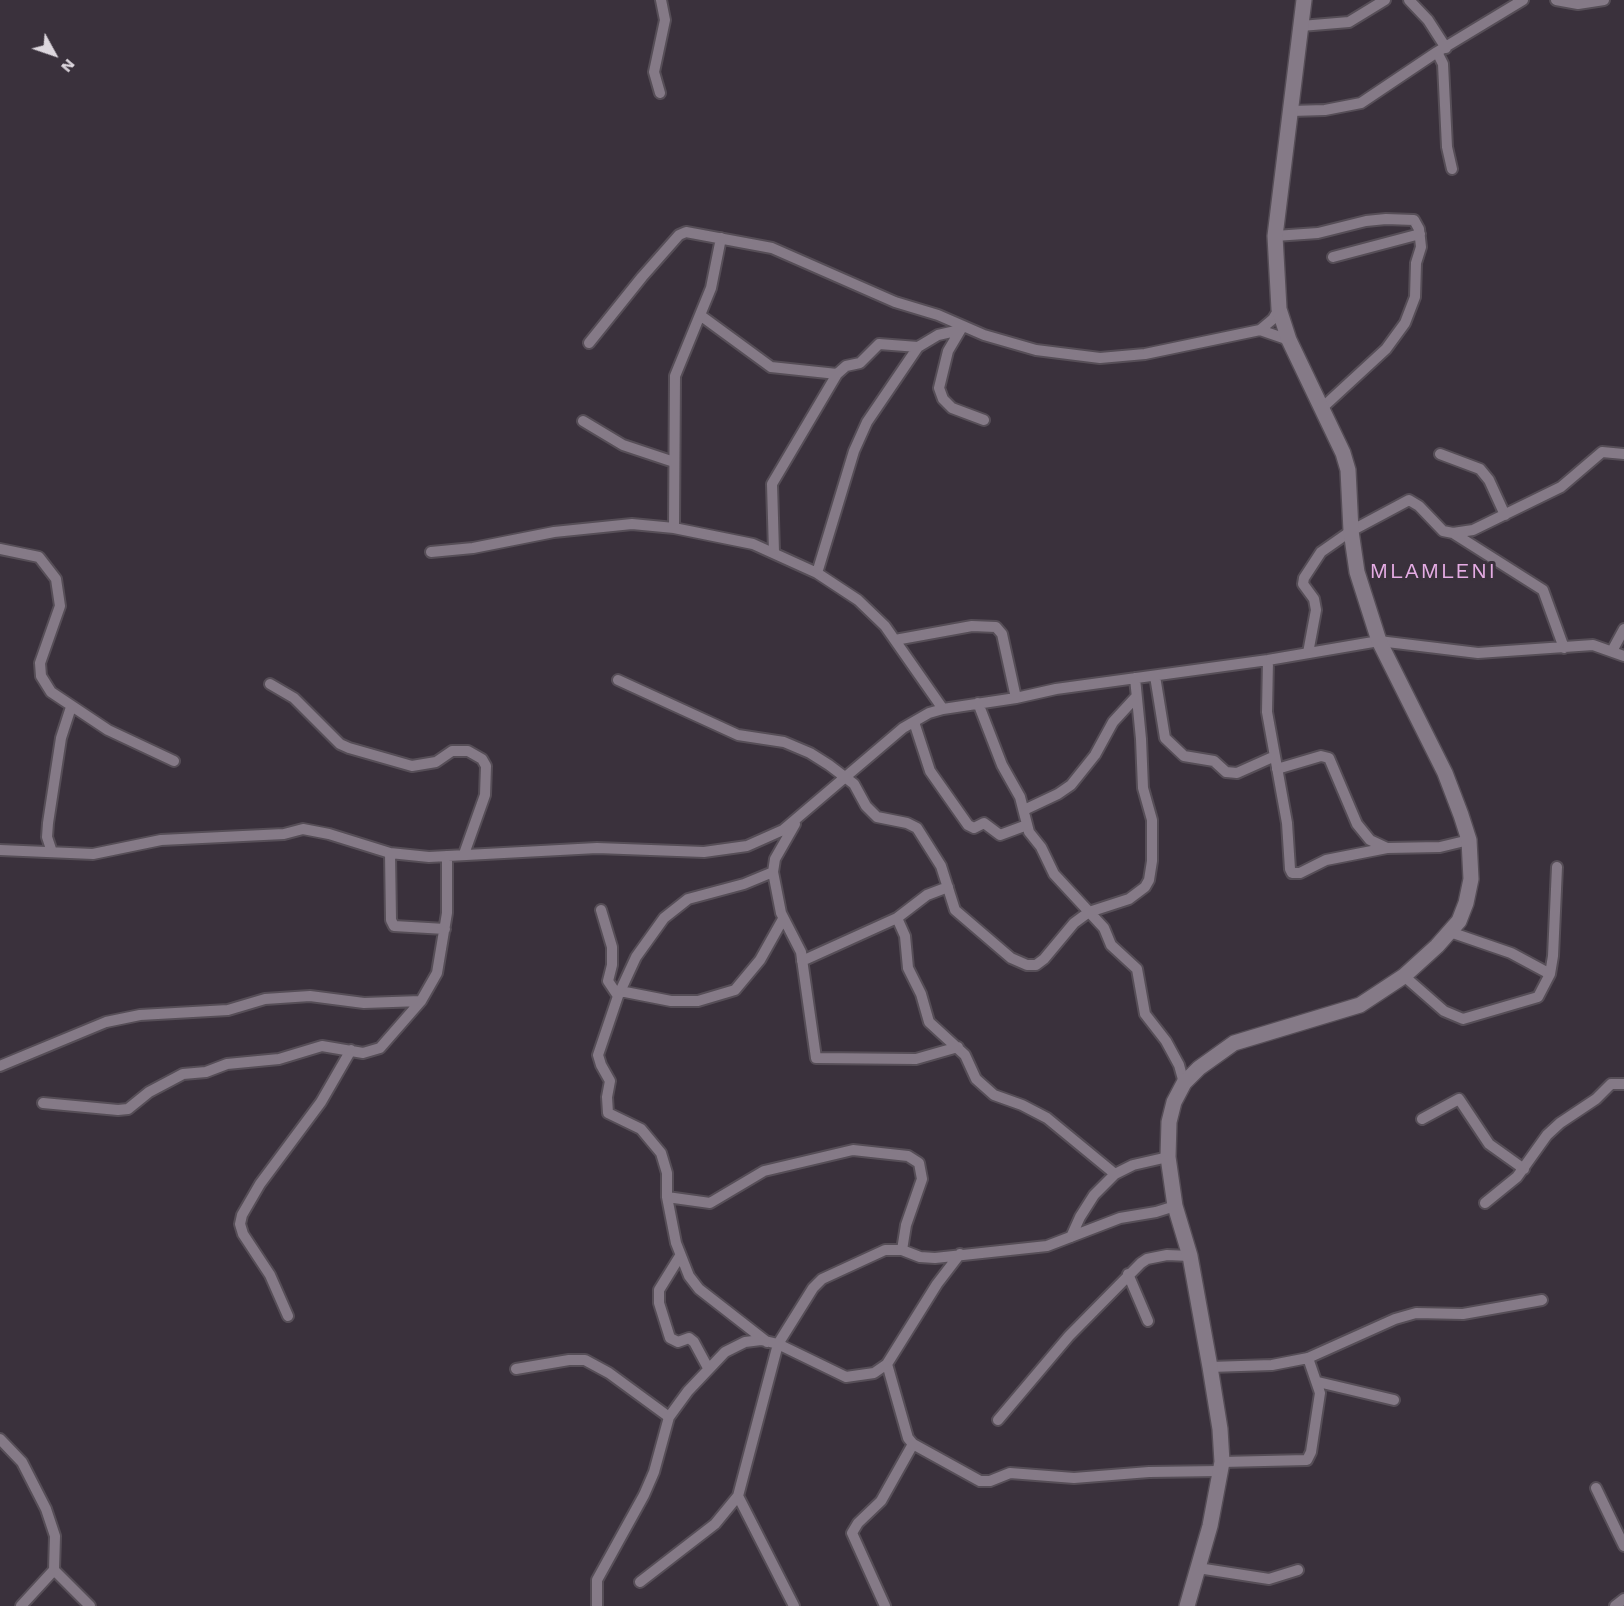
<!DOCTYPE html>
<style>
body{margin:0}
#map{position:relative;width:1624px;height:1606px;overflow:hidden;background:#3a313c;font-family:"Work Sans",sans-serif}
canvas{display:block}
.north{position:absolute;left:24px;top:24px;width:60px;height:60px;-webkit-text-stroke:4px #3a313c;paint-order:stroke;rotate:130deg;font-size:16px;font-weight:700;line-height:24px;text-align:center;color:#ddd7de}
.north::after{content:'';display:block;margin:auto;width:21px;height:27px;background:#ddd7de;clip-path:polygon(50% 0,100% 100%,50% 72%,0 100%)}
</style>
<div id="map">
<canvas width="1624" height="1606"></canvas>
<div class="north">N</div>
</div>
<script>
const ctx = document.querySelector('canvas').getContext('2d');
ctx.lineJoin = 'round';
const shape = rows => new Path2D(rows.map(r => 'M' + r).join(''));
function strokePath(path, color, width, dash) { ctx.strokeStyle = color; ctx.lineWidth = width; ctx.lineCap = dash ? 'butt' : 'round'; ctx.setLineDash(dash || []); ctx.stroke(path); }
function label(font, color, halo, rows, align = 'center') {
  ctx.font = font + ' "Work Sans",sans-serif'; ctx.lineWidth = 6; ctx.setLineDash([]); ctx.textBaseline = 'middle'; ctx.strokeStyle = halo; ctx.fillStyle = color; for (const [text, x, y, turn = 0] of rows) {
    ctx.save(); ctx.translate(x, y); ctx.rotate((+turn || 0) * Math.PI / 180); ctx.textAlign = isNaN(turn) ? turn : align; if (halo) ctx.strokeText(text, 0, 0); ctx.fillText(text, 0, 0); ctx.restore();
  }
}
const minor = shape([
 [1409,0,1428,20,1446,48],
 [1556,0,1578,4,1604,0],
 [1301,26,1349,22,1385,0],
 [1437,52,1443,64,1447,147,1452,169],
 [660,93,654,72,665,20,661,0],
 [1291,111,1325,110,1361,103,1437,52,1523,0],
 [1275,236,1318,233,1366,221,1386,219,1414,220,1419,229,1421,247,1416,263,1415,297,1405,323,1386,349,1322,408],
 [1333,257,1420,234],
 [700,315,771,367,837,374],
 [961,329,948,351,939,388,943,399,952,408,984,420],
 [1260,330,1273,319,1279,309],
 [589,343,642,277,679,235,686,232,772,248,895,302,938,315,984,335,1036,350,1100,358,1145,354,1260,330,1289,340],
 [583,421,623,445,674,462],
 [1440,454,1480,469,1489,480,1505,515],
 [674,528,675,376,711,288,721,238],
 [1453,533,1543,590,1564,648],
 [0,549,39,557,56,579,60,606,40,663,41,676,51,692,108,730,174,761],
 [431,552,473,548,554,532,632,524,674,528,753,544,817,573,858,600,885,626,943,709],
 [774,552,772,484,837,374,846,366,860,363,879,344,918,347],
 [817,573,854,451,867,422,918,347,938,335,960,330],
 [895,640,972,626,996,627,1002,634,1016,698],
 [1612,651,1624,629],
 [1308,653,1316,610,1314,599,1303,584,1304,578,1321,552,1351,531,1409,500,1419,506,1443,531,1453,533,1473,530,1561,487,1602,452,1624,454],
 [1268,660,1267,712,1287,823,1290,869,1292,873,1300,873,1326,860,1387,848],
 [1155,676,1165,738,1184,756,1214,761,1226,772,1237,773,1275,756],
 [618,680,738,735,784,742,810,753,829,765,854,784,866,806,877,817,907,823,917,828,941,866,955,910,1011,958,1027,965,1036,965,1044,959,1074,923,1089,912,1129,899,1145,887,1149,880,1152,861,1152,820,1143,788,1141,739,1135,678],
 [270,684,294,698,340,744,349,748,412,766,436,762,452,751,468,751,482,759,486,766,485,795,464,854],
 [978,703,1002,765,1020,797,1029,832,1041,847,1054,874,1104,928,1111,945,1137,969,1145,1014,1166,1041,1179,1065,1184,1083],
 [914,722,930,771,968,825,974,828,984,823,1000,835,1027,825],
 [1277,769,1321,756,1329,758,1357,824,1370,840,1387,848,1440,847,1469,840],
 [1024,810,1058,794,1071,785,1095,755,1113,722,1136,697],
 [795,824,775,859,773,872,781,913,801,952,816,1058,916,1059,958,1047],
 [0,850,93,854,161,840,284,834,303,829,329,834,390,853,429,857,597,848,704,852,747,846,783,830,903,728,929,713,943,709,1016,698,1056,689,1268,660,1379,641,1478,653,1593,645,1624,656],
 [52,852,47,837,48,823,61,738,71,707],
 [390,853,391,920,394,926,445,929],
 [601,910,612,947,612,965,608,981,618,996],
 [897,918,927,895,948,887],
 [1450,932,1511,953,1550,974],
 [802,961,897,918,905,936,908,968,921,994,929,1022,965,1055,976,1079,994,1095,1022,1105,1047,1118,1115,1174],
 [1404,976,1444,1011,1463,1019,1538,997,1550,974,1553,956,1557,867],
 [620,991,671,1001,698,1001,735,990,760,960,783,919],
 [0,1066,106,1022,140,1015,228,1010,265,999,310,996,364,1003,421,1001],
 [43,1103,118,1110,128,1109,149,1092,183,1074,206,1072,227,1064,279,1059,322,1046,363,1053,380,1048,421,1001,437,973,447,913,447,856],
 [1422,1119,1459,1099,1489,1144,1524,1169],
 [667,1197,710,1203,764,1171,853,1150,908,1156,919,1163,922,1179,906,1225,902,1250],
 [1485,1203,1517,1177,1547,1135,1560,1123,1596,1099,1611,1084,1624,1084],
 [1071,1237,1080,1217,1094,1195,1115,1174,1133,1165,1168,1157],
 [680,1256,659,1290,659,1303,670,1338,678,1342,689,1338,694,1342,708,1368],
 [1128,1274,1148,1321],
 [288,1316,270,1275,243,1234,240,1224,242,1215,260,1184,321,1102,351,1050],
 [767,1342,699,1289,689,1276,676,1243,667,1197,667,1173,661,1153,641,1129,608,1113,607,1097,610,1081,601,1065,598,1055,618,996,636,957,664,918,688,899,744,884,773,872],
 [887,1364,908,1438,913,1444,980,1481,990,1481,1010,1473,1074,1478,1149,1472,1219,1471],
 [1210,1367,1272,1365,1308,1358,1395,1319,1416,1313,1463,1314,1542,1300],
 [516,1369,569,1360,585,1360,609,1373,669,1417],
 [1318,1382,1394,1400],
 [998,1420,1069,1336,1141,1263,1147,1259,1167,1255,1190,1256],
 [0,1439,22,1462,46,1509,55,1536,54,1570,90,1606],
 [1222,1462,1307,1460,1311,1452,1320,1393,1308,1358],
 [1596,1488,1624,1546],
 [738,1496,794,1606],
 [1198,1568,1269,1579,1298,1570],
 [640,1582,715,1524,738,1496,778,1344,813,1288,822,1279,885,1250,902,1250,920,1257,935,1258,1047,1246,1120,1218,1156,1212,1175,1206],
 [21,1606,54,1570],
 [597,1606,597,1580,644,1495,654,1472,669,1417,688,1391,725,1352,745,1342,761,1340,778,1344,846,1377,874,1373,887,1364,937,1284,960,1254],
 [885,1606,852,1533,858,1523,881,1501,913,1444],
 [1615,1606,1624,1599]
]);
const secondary = shape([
 [1187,1606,1210,1526,1222,1462,1220,1429,1210,1367,1190,1256,1175,1206,1168,1157,1169,1122,1174,1102,1184,1083,1199,1068,1234,1043,1360,1005,1404,976,1437,946,1459,921,1466,903,1471,879,1469,840,1461,815,1445,773,1379,641,1357,572,1351,531,1348,470,1343,453,1289,340,1279,309,1275,236,1304,0]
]);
strokePath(minor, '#564e57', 14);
strokePath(secondary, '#564e57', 18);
strokePath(minor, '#857a87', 10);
strokePath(secondary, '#857a87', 15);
ctx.letterSpacing = '1.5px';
label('22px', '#e5ace4', '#3a313c', [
 ["MLAMLENI",1433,572]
]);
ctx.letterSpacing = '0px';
</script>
